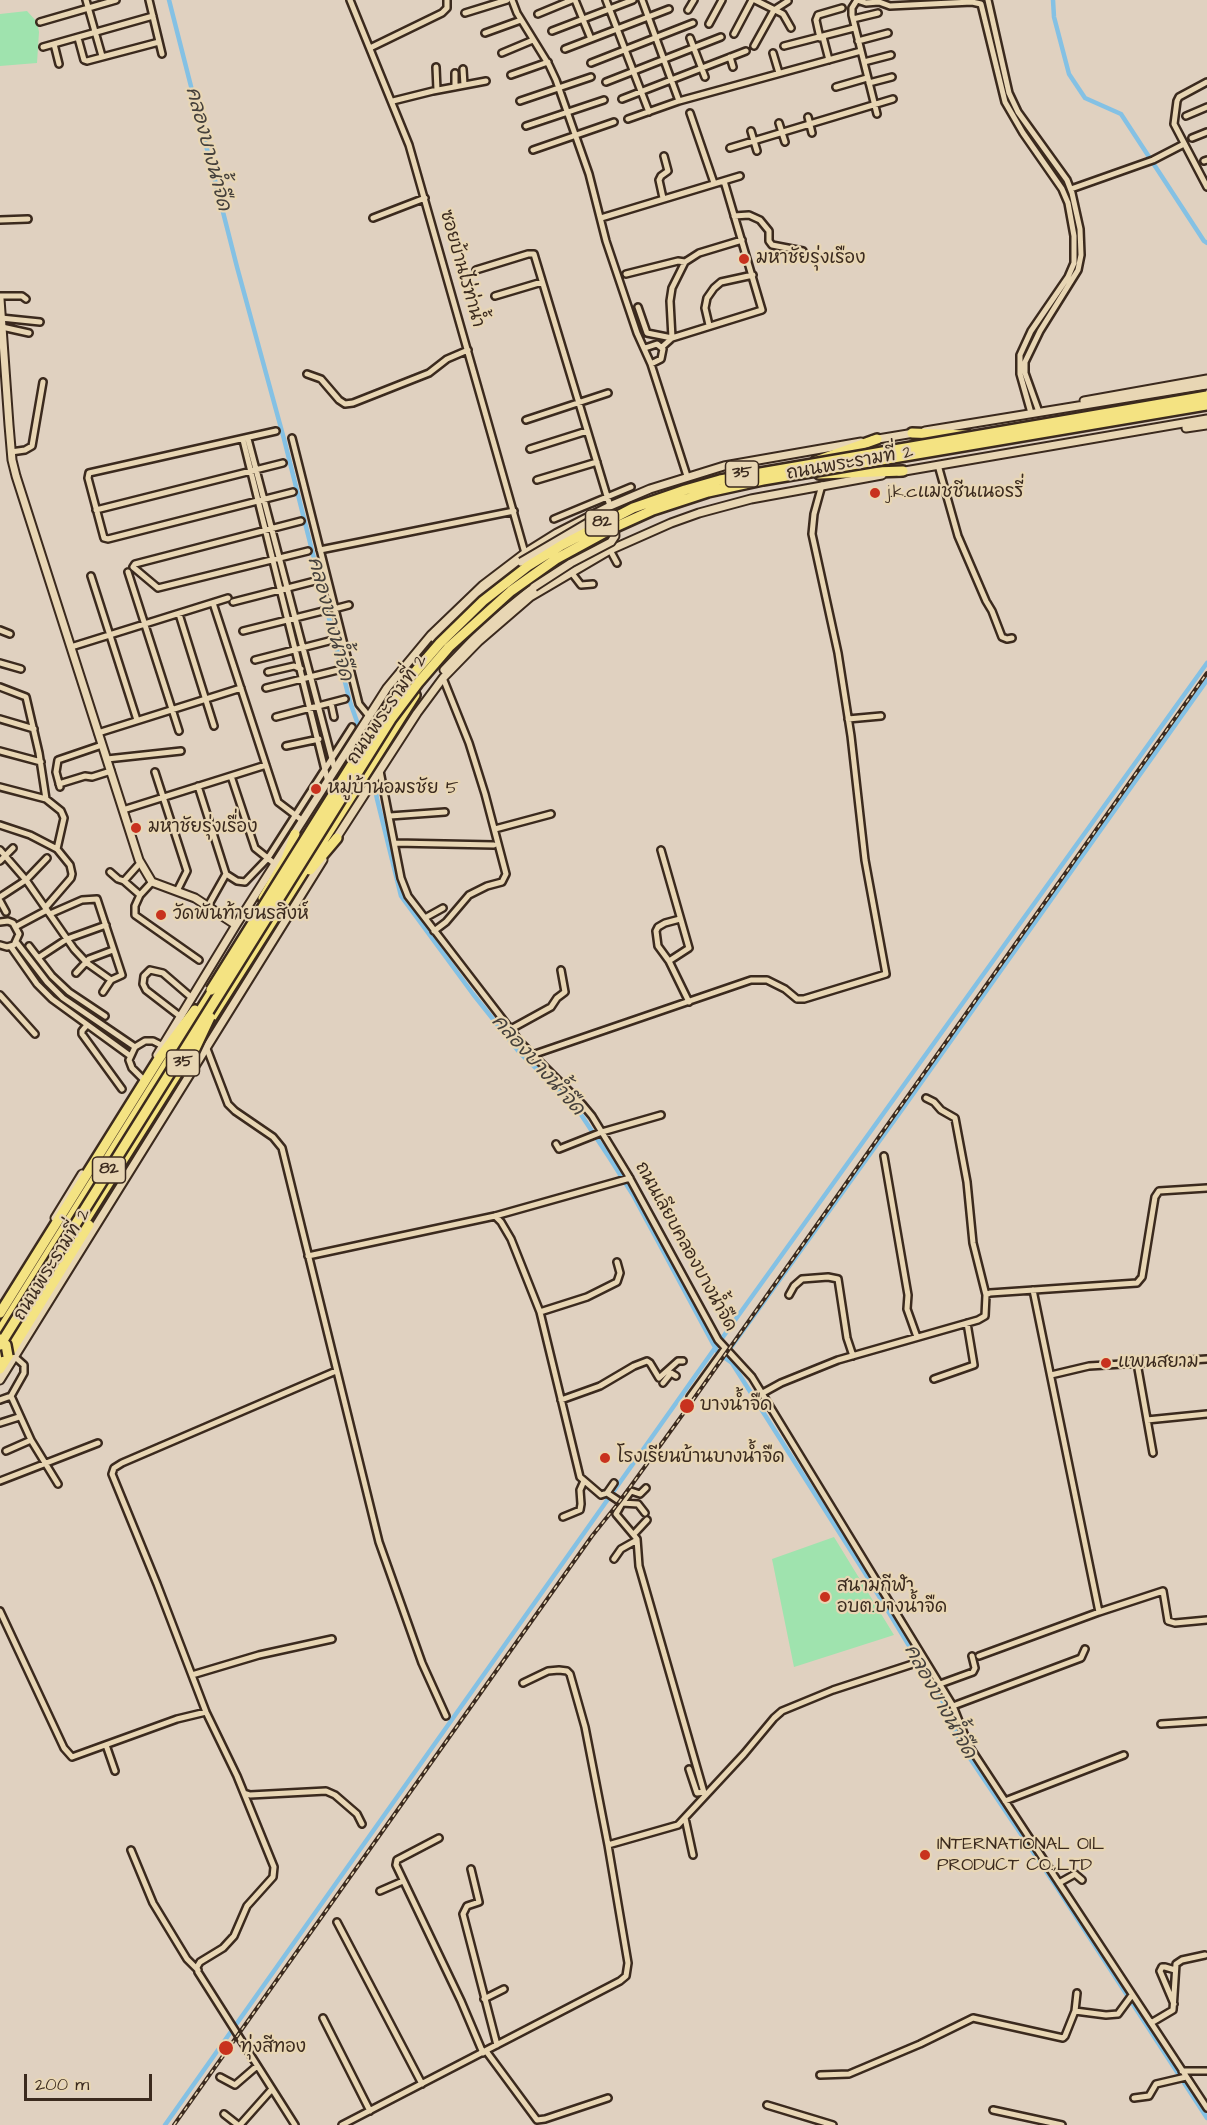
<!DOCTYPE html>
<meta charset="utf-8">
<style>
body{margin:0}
#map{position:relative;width:1207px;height:2125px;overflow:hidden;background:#e0d1c0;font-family:"Architects Daughter",sans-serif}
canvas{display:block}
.scale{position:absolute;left:24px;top:2074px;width:128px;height:27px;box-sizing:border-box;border:3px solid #3b2a1e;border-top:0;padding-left:8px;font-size:18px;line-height:21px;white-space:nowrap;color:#3b2a1e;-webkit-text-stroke:4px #e8d6b4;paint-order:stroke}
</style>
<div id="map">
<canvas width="1207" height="2125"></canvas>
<div class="scale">200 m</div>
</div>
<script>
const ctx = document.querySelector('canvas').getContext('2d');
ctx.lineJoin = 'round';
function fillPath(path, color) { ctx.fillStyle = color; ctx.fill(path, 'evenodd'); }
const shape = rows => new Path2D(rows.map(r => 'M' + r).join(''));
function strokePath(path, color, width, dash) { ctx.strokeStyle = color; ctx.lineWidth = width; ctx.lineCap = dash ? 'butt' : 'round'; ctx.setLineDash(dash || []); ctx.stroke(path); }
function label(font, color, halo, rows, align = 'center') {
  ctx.font = font + ' "Architects Daughter","Playpen Sans Thai",sans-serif'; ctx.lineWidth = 4.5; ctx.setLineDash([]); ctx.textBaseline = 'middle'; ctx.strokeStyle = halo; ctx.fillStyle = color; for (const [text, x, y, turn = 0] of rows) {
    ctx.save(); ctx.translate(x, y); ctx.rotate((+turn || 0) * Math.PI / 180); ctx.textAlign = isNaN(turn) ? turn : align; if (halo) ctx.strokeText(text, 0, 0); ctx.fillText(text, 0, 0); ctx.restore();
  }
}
fillPath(shape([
 [27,11,37,22,39,32,37,63,0,66,0,14],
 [834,1537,894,1635,794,1667,772,1559]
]), '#9fe3ae');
strokePath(shape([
 [169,0,237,267,284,439,350,702,365,744],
 [1053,0,1054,17,1069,74,1085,98,1121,114,1204,241,1207,243],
 [371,767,377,799,401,896,473,994,520,1053,574,1104,609,1157,633,1195,718,1353,732,1363,865,1573,945,1705,961,1745,1058,1889,1207,2118],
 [724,1357,906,1104,1207,680],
 [235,2026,715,1348,1207,663],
 [165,2125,230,2033]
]), '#84c1e4', 4.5);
const street = shape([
 [86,0,102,56],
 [149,0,162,54],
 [350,0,409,145,525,553],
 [512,0,517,13,549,65,556,80,589,174,606,241,637,333,651,364,687,476],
 [575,0,591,39],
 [606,0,649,112],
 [642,0,679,101],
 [755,0,783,14,791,28],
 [857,0,866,3,879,2,890,6,972,2,981,4,1005,102,1023,133,1062,189,1068,203,1074,236,1074,263,1068,277,1031,331,1020,355,1020,374,1031,413],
 [857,0,852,8,852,15,877,114],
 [988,0,1009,93,1018,112,1067,180,1072,193,1080,229,1081,255,1078,270,1040,331,1025,362,1025,373,1039,412],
 [688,10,694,0],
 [465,13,507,0],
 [538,14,572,0],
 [853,19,878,13],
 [40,22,116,0],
 [709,24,722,0],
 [552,31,633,0],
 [485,33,521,20],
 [734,34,752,0],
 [823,37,829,60],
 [78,38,84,60,87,61,159,42],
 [690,38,705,77],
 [820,38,816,20,818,15,842,8],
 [858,41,888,33],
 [54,44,59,64],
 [754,46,774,10,788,1],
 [784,46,854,28],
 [43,47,153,16],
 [370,48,442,13,447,8,447,0],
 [565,49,669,9],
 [502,53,533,40],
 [773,53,779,73],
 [730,57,733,67],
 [864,62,891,55],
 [591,63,693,23],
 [436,67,437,90],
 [463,69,464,85],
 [455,73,455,87],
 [511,75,548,62],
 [606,82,721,37],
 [1207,82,1179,97,1177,101,1174,124,1207,187],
 [869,83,892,77],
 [836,87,867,78],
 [622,99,746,51],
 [393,101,433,91,486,81],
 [520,101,591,77],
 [690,113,714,183],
 [1186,116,1207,107],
 [808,117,812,133],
 [628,119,679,101,861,51],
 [779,123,785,142],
 [526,126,604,100],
 [751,131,757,151],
 [1192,138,1207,132],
 [730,148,893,99],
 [533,150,614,122],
 [1204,161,1207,160],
 [1071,189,1153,160,1184,144],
 [663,198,659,180,661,176,668,171,664,156],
 [734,216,749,215,760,220,769,231,769,241,772,245,803,251],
 [373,218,425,198],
 [601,218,740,176],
 [0,220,28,219],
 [476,270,528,254,534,254,610,506],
 [626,274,678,261,685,262],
 [0,296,22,296,26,299],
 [495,296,542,282],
 [638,307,647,333,672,338,762,310,724,181],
 [1,318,40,322],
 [709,325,705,308,707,298,714,288,721,282,753,275],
 [2,327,29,333],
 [662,347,672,338,670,301,672,288,685,262,699,253,742,240],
 [645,348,657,344,663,349,661,359,651,364],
 [307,374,321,379,339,400,345,404,353,403,429,373,447,359,468,350],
 [526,420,608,393],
 [276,431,89,473,88,478,104,538,108,539,293,492],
 [292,438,359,704,368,715],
 [248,439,335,770],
 [243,440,328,782],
 [530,449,587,431],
 [11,452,25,450,32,446,43,382],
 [938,465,958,536,986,601,992,611,1002,637,1007,639,1012,638],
 [537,480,597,462],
 [96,510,283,463],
 [554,519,631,487],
 [301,521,135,564,133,567,158,588,308,551],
 [320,550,514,511],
 [610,550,617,563],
 [128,572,179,731],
 [571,572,581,585,593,584],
 [91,576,137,720],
 [233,602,315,581],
 [213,603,278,802,303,821],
 [334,609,349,605],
 [179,614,214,726],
 [0,630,10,634],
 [243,631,323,611],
 [71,647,228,598],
 [255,660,329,641],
 [0,663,21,669],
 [268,672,294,666,301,669],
 [0,687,26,697,39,753,46,799],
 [266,688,338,670],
 [331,703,334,717],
 [276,717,345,699],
 [0,719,34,729],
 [848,719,881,716],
 [98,733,241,688],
 [286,746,319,739],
 [0,751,41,762],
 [107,759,181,751],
 [380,771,401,878,408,896,521,1043,582,1104,592,1116,628,1175,718,1340,752,1377,953,1706,969,1746,1207,2108],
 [155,772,187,871,177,891],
 [231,776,255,848,275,864],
 [59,784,85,776,92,777,111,771],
 [198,786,226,874,208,906],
 [0,787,46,799,61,811,64,818,57,849],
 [60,787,56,772,58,760,102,745],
 [123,810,266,765],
 [390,816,445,812],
 [0,825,30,835,57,849,70,865,72,874,71,878,46,907],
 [495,829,551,814],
 [395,843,494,845],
 [0,850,26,880,74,949,87,963,111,980],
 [661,850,689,948,669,961,689,1002],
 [0,861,13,848],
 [140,863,124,881,140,895,135,906,135,915,199,960],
 [110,872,118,879,124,881],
 [226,874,237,881,245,882,268,858,352,727],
 [140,895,152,882],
 [0,897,26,880,47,858],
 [0,901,6,912],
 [50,914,82,900,97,899,122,975,111,980,103,992],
 [425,918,443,908],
 [0,922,8,921,13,923,19,934,14,945,7,947,0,945],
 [17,926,47,910],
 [434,931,446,922,469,895,487,886,502,882,506,874,485,794,469,743,443,678],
 [17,943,47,982,63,998,135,1047],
 [29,946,52,976,69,992,105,1016],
 [11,947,37,984,52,999,129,1055],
 [38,958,67,939,106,925],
 [669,961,658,946,656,931,658,927,665,923,680,919],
 [76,973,89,959,113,950],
 [0,995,35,1034],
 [181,1017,146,990,143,984,144,976,150,970,163,973,192,998],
 [87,1025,82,1031,82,1034,122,1089],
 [511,1029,551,1007,557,998,565,992,561,970],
 [207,1049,228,1104,235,1111,273,1137,282,1148,379,1542,422,1663,446,1716],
 [532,1055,751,980,767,980,785,989,797,999,804,999,886,974,865,860,851,736,838,653,812,534,814,514,822,485],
 [142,1078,132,1068,129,1060,135,1047,145,1041,153,1041,163,1046],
 [926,1098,934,1102,941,1110,955,1118,967,1182,973,1243,986,1295],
 [556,1144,559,1149,602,1132,661,1115],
 [884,1156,908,1295,907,1309,917,1337],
 [495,1216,501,1222,511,1239,540,1312,580,1477,601,1495,607,1493,614,1483],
 [308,1256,495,1216,630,1178],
 [1033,1290,1099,1612],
 [789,1295,794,1286,802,1279,828,1277,838,1279,847,1338,853,1356],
 [540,1312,587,1297,617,1282,620,1273,617,1262],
 [1137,1363,1153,1453],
 [1051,1375,1089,1366,1207,1359],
 [934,1379,974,1365,967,1323],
 [663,1383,671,1373,676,1376],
 [761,1394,781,1383,838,1360,978,1320,985,1316,986,1295,990,1293,1137,1283,1142,1277,1155,1197,1159,1191,1207,1188],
 [11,1396,31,1440,58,1484],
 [690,1397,724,1350],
 [0,1400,11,1396,24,1373,24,1365,15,1357],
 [561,1400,600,1386,634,1366,647,1361,650,1363,659,1378,678,1361,683,1361],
 [1147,1420,1207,1414],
 [0,1423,19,1417],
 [6,1451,31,1440],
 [0,1481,98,1443],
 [607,1493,622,1503,616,1514,637,1539,639,1566,705,1796],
 [645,1513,638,1504,622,1503,631,1491,640,1494,646,1488],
 [563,1517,580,1510,581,1504,580,1490,584,1481],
 [634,1534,647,1520],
 [614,1559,621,1549,637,1540],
 [0,1611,64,1748,72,1757,177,1719,206,1712],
 [979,1656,1099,1612,1163,1591,1168,1621,1175,1623,1207,1620],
 [192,1675,259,1655,332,1639],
 [523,1683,548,1671,559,1670,567,1671,570,1674,585,1727,608,1845],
 [940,1684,973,1672,975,1668,972,1656],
 [953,1706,1081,1658,1085,1649],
 [1161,1724,1207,1721],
 [106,1745,115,1771],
 [689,1769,697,1793,704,1792],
 [244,1793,250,1795,326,1791,335,1795,357,1814,362,1824],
 [1005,1801,1124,1755],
 [685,1818,693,1855],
 [439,1838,397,1860,396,1865,461,2001,483,2053],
 [131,1850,153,1903,187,1959,198,1970],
 [471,1869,479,1902,467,1906,463,1914,497,2045],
 [1059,1883,1075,1874,1082,1880],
 [380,1891,403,1881],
 [337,1922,422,2084],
 [484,1999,504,1989],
 [1174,2004,1160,1971,1162,1967,1165,1967,1175,1970],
 [1075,2011,1077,1993],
 [323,2018,370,2111],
 [1151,2023,1173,2010,1176,1964,1182,1960,1205,1955],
 [486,2051,537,2120,545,2119,608,2098],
 [1182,2071,1207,2071],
 [820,2075,849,2074,920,2044,973,2018,1063,2038,1065,2036,1075,2011,1106,2015,1118,2014,1132,1995],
 [220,2077,235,2085,257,2066],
 [1134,2098,1149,2096,1156,2084,1186,2077],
 [767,2105,833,2125],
 [993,2110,1062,2125],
 [224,2114,238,2125],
 [240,2125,272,2089],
 [295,2125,198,1972,197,1967,200,1962,223,1948,234,1936,247,1906,273,1877,274,1867,237,1776,206,1712,157,1584,112,1474,114,1468,122,1463,336,1371],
 [342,2125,620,1981,626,1976,628,1963,608,1845,678,1825,744,1754,774,1718,782,1711,833,1690,925,1660]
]);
const secondary = shape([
 [0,299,9,425,12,460,16,476,139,860,152,882,195,898,236,925],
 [1084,401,1207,379],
 [1186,428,1207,425],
 [925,431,1207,385],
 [872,440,914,433],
 [899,472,1207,419],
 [434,638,482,593,521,562],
 [444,670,486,626,534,587],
 [335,840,417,713,443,678,479,641,530,597,610,550,671,523,699,513,751,499,882,475],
 [157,1055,236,925,387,688,431,635,483,585,525,553,557,533,610,506,650,489,724,466,861,442],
 [55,1218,82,1174],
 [0,1380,323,860]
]);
const highway = shape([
 [912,433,967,435],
 [816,461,877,439],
 [819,474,903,471],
 [310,870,337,838],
 [263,898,286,859,295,834],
 [208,1023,415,695],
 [0,1313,160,1057,195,1010],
 [0,1331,217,984],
 [0,1356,190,1053],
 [0,1369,89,1225]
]);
strokePath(street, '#3b2a1e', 10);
strokePath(secondary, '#3b2a1e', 11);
strokePath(highway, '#3b2a1e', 14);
strokePath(street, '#e8d6b4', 5);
strokePath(secondary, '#e8d6b4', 7);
strokePath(highway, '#f4e382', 9);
const rail = shape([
 [174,2125,592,1536,620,1501,688,1407,1207,673]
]);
strokePath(rail, '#3b2a1e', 4);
strokePath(rail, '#e8d6b4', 1.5, [4.5]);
const secondaryBridge = shape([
 [521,562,596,518,605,518,614,525,615,536,611,542,571,563,534,587]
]);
const highwayBridge = shape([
 [211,990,383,715,409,679,440,643,483,601,528,566,562,545,633,508,685,490,720,480,1207,396],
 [184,1072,210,1017],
 [0,1339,6,1345,8,1356],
 [0,1345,391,719,418,683,449,647,511,591,556,559,611,529,653,510,708,492,763,480,1207,405]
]);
strokePath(secondaryBridge, '#3b2a1e', 11, []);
strokePath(highwayBridge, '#3b2a1e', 14, []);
strokePath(secondaryBridge, '#e8d6b4', 7);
strokePath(highwayBridge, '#f4e382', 9);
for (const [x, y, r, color] of [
 [744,259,6,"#c8321e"],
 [875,493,6,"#c8321e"],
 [316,789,6,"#c8321e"],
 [136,828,6,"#c8321e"],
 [161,915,6,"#c8321e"],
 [1106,1363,6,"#c8321e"],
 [687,1406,8,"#c8321e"],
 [605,1458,6,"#c8321e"],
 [825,1597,6,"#c8321e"],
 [925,1855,6,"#c8321e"],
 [226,2048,8,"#c8321e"]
]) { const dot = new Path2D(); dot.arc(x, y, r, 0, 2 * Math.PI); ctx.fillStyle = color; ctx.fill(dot); strokePath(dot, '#e8d6b4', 2); }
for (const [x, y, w] of [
 [742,474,33],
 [602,523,33],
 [183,1063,33],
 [109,1170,33]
]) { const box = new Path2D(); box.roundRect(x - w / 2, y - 13, w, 26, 4.5); ctx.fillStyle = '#e8d6b4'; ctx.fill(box); strokePath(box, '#3b2a1e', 1.5); }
label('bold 16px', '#3b2a1e', null, [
 ["35",742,474],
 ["82",602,523],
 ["35",183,1063],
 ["82",109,1170]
]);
label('18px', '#3b2a1e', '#e8d6b4', [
 ["มหาชัยรุ่งเรือง",756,259],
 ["j.k.cแมชชีนเนอรรี่",887,493],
 ["หมู่บ้านอมรชัย 5",328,789],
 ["มหาชัยรุ่งเรื่อง",148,828],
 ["วัดพันท้ายนรสิงห์",173,915],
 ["แพนสยาม",1118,1363],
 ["บางน้ำจืด",700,1406],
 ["โรงเรียนบ้านบางนํ้าจืด",617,1458],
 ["สนามกีฬา",837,1587],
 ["อบต.บางน้ำจืด",837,1608],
 ["INTERNATIONAL OIL",937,1845],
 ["PRODUCT CO.,LTD",937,1866],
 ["ทุ่งสีทอง",240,2048]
], 'left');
label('18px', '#3b2a1e', '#e8d6b4', [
 ["ซอยบ้านไร่ท่าน้ำ",461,269,74],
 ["ถนนพระรามที่ 2",850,464,-10],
 ["ถนนพระรามที่ 2",388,710,-56],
 ["ถนนเลียบคลองบางน้ำจืด",685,1247,61],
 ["ถนนพระรามที่ 2",53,1265,-58]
]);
label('italic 20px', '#46413c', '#e8d6b4', [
 ["คลองบางน้ำจืด",207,149,75],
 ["คลองบางน้ำจืด",329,619,75],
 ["คลองบางน้ำจืด",537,1066,48],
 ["คลองบางน้ำจืด",939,1702,61]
]);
</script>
